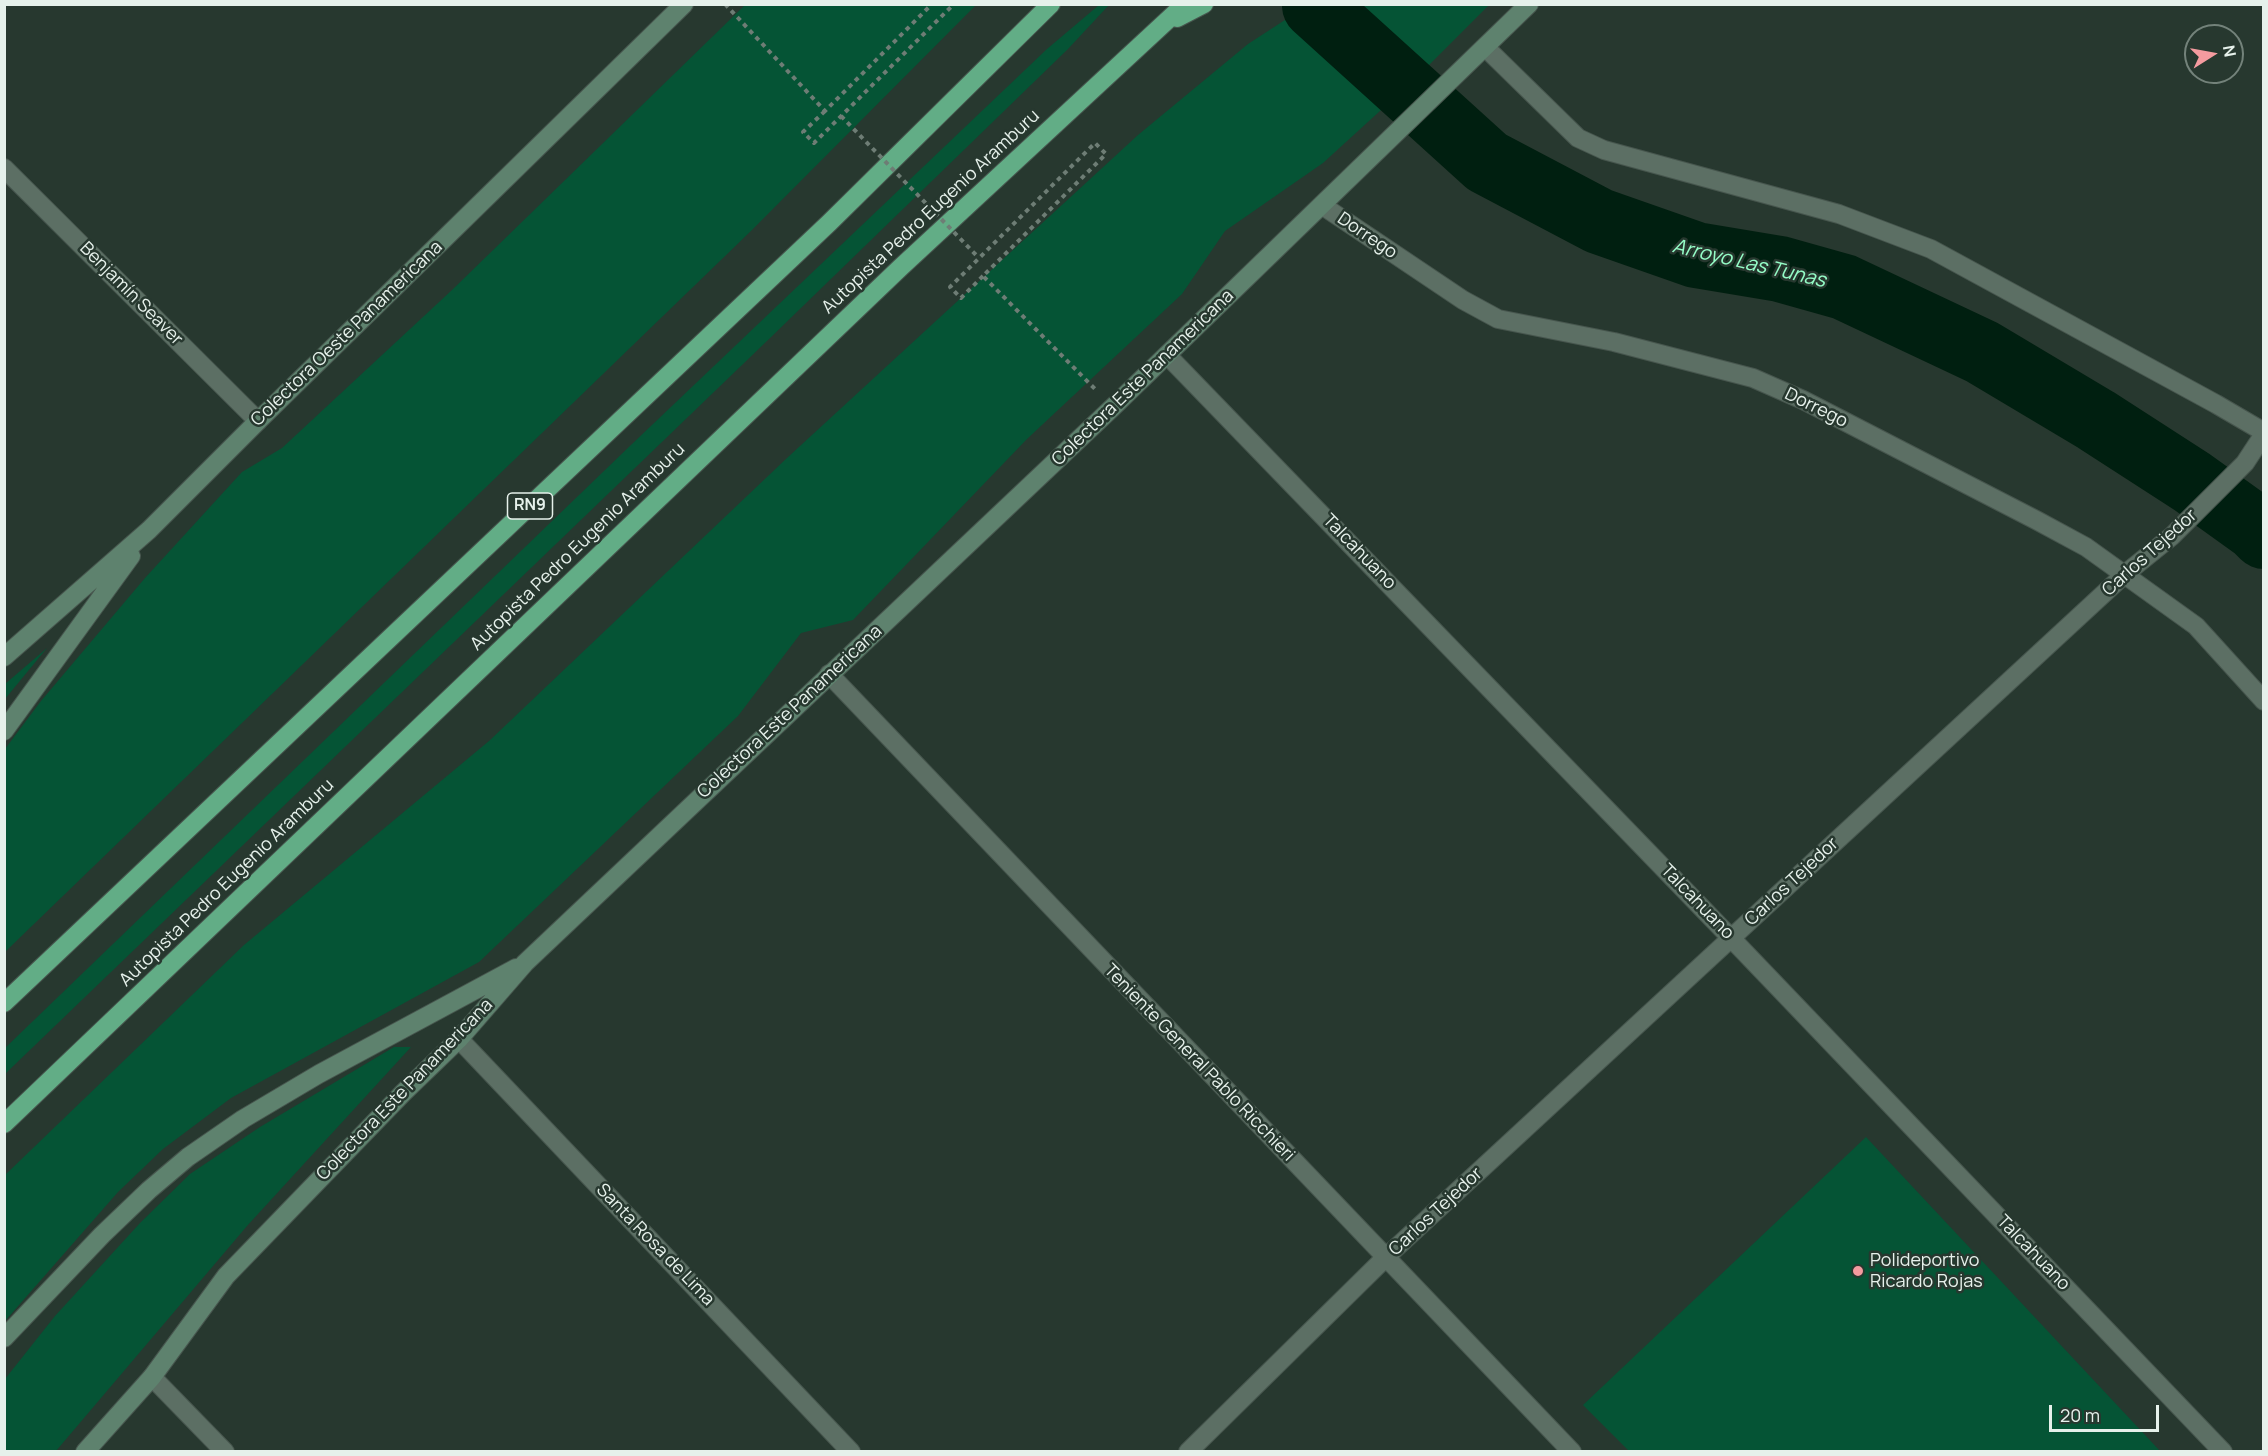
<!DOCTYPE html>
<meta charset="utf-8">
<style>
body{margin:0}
#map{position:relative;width:2268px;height:1456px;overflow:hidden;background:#27382f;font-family:Manrope,sans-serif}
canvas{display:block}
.frame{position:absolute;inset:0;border:6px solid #e6f1eb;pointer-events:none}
.north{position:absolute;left:2184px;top:24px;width:60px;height:60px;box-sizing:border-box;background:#27382f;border:2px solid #73827a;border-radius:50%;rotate:79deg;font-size:16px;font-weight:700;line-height:24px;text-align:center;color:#e6f1eb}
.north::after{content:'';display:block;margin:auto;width:21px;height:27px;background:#f49b9f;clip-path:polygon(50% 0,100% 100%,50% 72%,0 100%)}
.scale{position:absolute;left:2049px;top:1405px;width:110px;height:27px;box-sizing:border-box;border:3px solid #e6f1eb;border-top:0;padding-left:8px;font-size:18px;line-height:21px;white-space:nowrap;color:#e6f1eb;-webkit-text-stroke:4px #27382f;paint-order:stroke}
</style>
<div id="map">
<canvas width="2268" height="1456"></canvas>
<div class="frame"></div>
<div class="north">N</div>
<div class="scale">20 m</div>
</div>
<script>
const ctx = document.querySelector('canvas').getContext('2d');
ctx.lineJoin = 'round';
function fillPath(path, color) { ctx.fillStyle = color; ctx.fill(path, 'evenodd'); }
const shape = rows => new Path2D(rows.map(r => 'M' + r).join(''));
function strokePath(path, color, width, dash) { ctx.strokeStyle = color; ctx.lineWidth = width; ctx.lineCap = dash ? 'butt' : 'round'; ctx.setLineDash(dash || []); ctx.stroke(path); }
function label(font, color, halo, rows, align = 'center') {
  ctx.font = font + ' Manrope,sans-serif'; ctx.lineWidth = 5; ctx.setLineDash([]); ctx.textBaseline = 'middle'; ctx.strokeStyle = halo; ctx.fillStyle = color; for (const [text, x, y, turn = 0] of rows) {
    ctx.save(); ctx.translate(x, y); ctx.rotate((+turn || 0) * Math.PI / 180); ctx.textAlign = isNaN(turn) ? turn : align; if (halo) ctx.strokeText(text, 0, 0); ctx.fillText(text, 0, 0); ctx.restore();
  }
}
fillPath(shape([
 [746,4,976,5,752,230,5,952,5,749,41,701,145,578,242,472,282,448,452,290],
 [1099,5,1109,5,1068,49,768,340,5,1074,5,1048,632,444,1047,49],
 [1308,5,1489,5,1415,79,1323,163,1225,231,1182,294,1027,439,853,620,801,633,738,716,479,962,231,1098,163,1149,118,1192,5,1321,5,1175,244,945,489,741,787,458,1138,135,1248,44],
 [47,648,5,699,5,684],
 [394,1047,411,1047,247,1226,56,1451,5,1451,5,1379,55,1316,140,1223,190,1174,260,1127],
 [1866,1137,2160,1451,1629,1451,1583,1405]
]), '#055435');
strokePath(shape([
 [1315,6,1487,162,1599,221,1696,255,1780,269,1844,287,1982,352,2096,420,2192,482,2256,528,2264,536]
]), '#001f10', 66);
const street = shape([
 [1486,48,1578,138,1604,150,1839,214,1931,249,2216,404,2264,432],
 [4,168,258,421],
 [1323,206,1463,300,1498,319,1614,342,1753,378,1803,400,2036,520,2086,547,2196,626,2264,701],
 [1167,355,1731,938,2223,1452],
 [829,674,1572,1452],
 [459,1039,851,1452],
 [152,1377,225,1452],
 [1188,1452,1385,1258,2125,574,2172,536,2245,463,2264,434]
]);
const secondary = shape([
 [4,657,149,530,258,421,684,4],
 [4,731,131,556],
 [4,1338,102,1235,149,1190,188,1157,243,1119,319,1074,516,968],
 [85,1452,152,1377,226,1276,403,1093,459,1039,525,963,1113,407,1529,4]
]);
const highway = shape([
 [1177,18,1204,4],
 [4,1003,829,223,1051,4],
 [4,1124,901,267,1185,4]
]);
strokePath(street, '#47564e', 20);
strokePath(secondary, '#47564e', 20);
strokePath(highway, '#47564e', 20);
strokePath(shape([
 [725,4,825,111,932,4],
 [825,111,803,132,814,143,954,4],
 [983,276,961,298,950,287,1095,143,1106,154,983,276,1095,389]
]), '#6e7d75', 4, [4.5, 4.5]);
strokePath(street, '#5c6f64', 18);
strokePath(secondary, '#5e826e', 18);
strokePath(highway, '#62ad86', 18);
strokePath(shape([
 [841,116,979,258]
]), '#6e7d75', 4, [4.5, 4.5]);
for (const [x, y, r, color] of [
 [1858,1271,6,"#f49b9f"]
]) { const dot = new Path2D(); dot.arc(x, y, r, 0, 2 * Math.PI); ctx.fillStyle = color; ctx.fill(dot); strokePath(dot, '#27382f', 2); }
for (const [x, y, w] of [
 [530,506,45]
]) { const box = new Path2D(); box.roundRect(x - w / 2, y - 13, w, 26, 4.5); ctx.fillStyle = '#27382f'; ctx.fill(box); strokePath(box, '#e6f1eb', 1.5); }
label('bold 16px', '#e6f1eb', null, [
 ["RN9",530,506]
]);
label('18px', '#e6f1eb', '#27382f', [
 ["Autopista Pedro Eugenio Aramburu",931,212,-43],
 ["Dorrego",1367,236,34],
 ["Benjamín Seaver",131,294,45],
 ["Colectora Oeste Panamericana",347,334,-44],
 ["Colectora Este Panamericana",1143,378,-44],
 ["Dorrego",1816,408,26],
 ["Autopista Pedro Eugenio Aramburu",578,547,-44],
 ["Talcahuano",1359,552,46],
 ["Carlos Tejedor",2150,553,-42],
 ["Colectora Este Panamericana",790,712,-43],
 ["Carlos Tejedor",1792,882,-43],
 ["Autopista Pedro Eugenio Aramburu",227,883,-44],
 ["Talcahuano",1697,902,46],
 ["Teniente General Pablo Ricchieri",1199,1063,46],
 ["Colectora Este Panamericana",405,1090,-46],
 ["Carlos Tejedor",1436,1212,-43],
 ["Santa Rosa de Lima",655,1245,46],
 ["Talcahuano",2033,1253,46]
]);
label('18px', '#e6f1eb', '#27382f', [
 ["Polideportivo",1870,1261],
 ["Ricardo Rojas",1870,1282]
], 'left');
label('italic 20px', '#95fdc7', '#27382f', [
 ["Arroyo Las Tunas",1749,264,13]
]);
</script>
